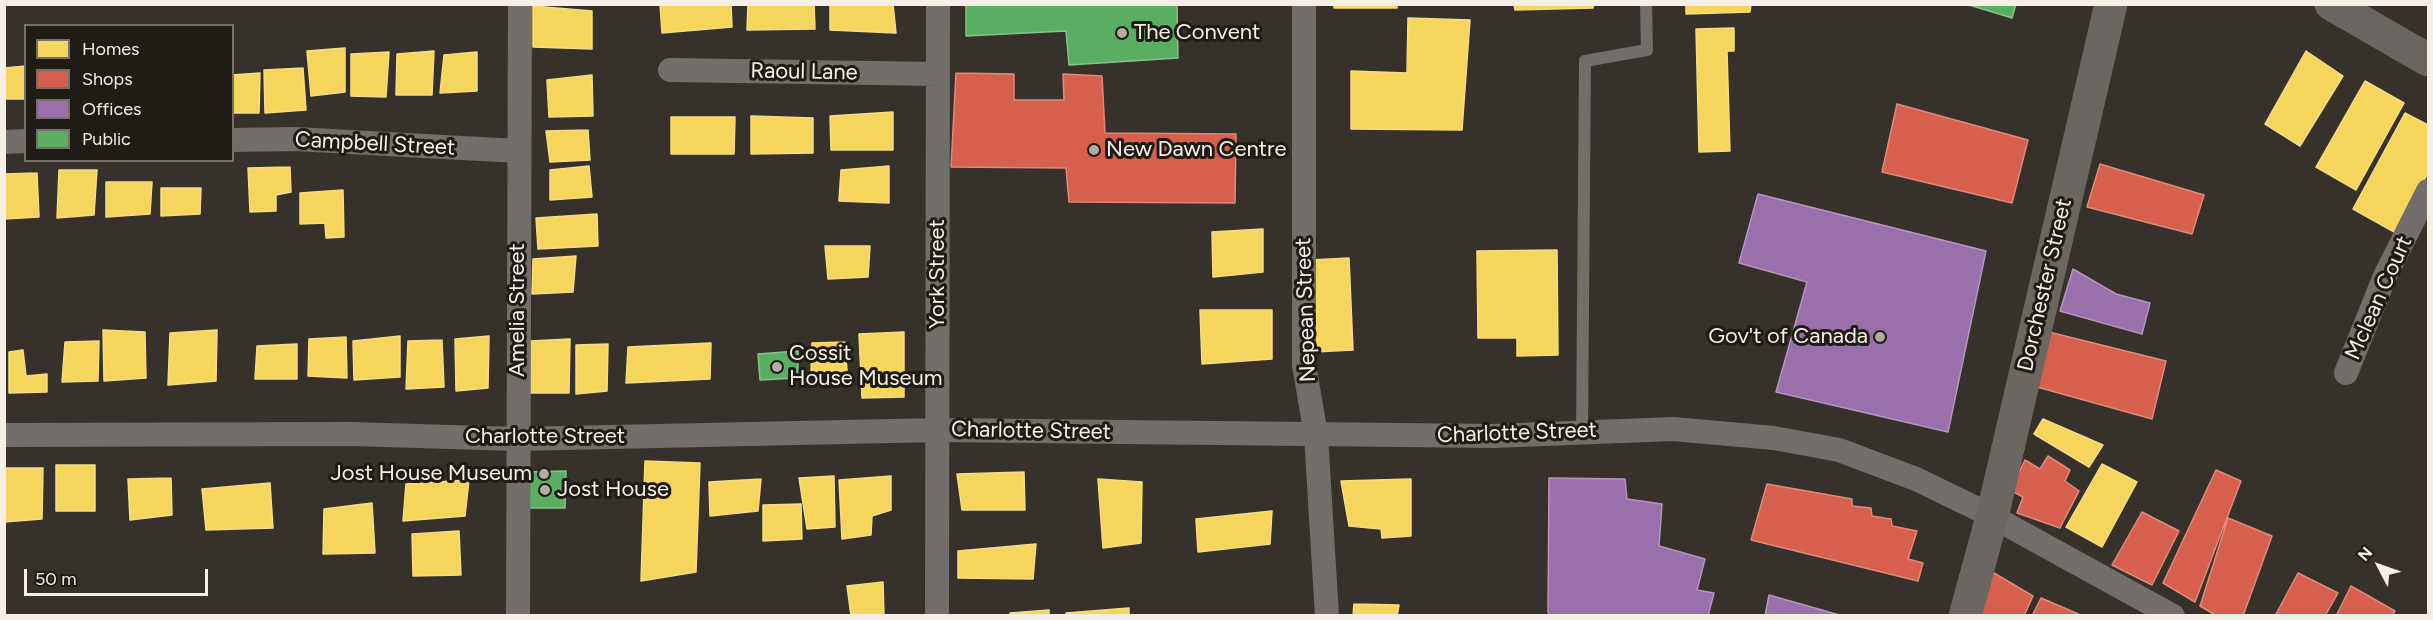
<!DOCTYPE html>
<style>
body{margin:0}
#map{position:relative;width:2433px;height:620px;overflow:hidden;background:#36312a;font-family:Figtree,sans-serif}
canvas{display:block}
.frame{position:absolute;inset:0;border:6px solid #f6efe6;pointer-events:none}
.legend{position:absolute;left:24px;top:24px;width:210px;height:138px;box-sizing:border-box;background:#1f1b15;border:2px solid #757069;margin:0;padding:8px 10px;list-style:none;font-size:18px;color:#f6efe6}
.legend li{display:flex;align-items:center;gap:12px;height:30px}
.legend b{width:30px;border:2px solid #757069}
.north{position:absolute;left:2349px;top:536px;width:60px;height:60px;-webkit-text-stroke:4px #1f1b15;paint-order:stroke;rotate:311deg;font-size:16px;font-weight:700;line-height:24px;text-align:center;color:#f6efe6}
.north::after{content:'';display:block;margin:auto;width:21px;height:27px;background:#f6efe6;clip-path:polygon(50% 0,100% 100%,50% 72%,0 100%)}
.scale{position:absolute;left:24px;top:569px;width:184px;height:27px;box-sizing:border-box;border:3px solid #f6efe6;border-top:0;padding-left:8px;font-size:18px;line-height:21px;white-space:nowrap;color:#f6efe6;-webkit-text-stroke:4px #1f1b15;paint-order:stroke}
</style>
<div id="map">
<canvas width="2433" height="620"></canvas>
<div class="frame"></div>
<ul class="legend">
<li><b style="height:16px;background:#f6d55c"></b>Homes</li>
<li><b style="height:16px;background:#d6604d"></b>Shops</li>
<li><b style="height:16px;background:#9970ab"></b>Offices</li>
<li><b style="height:16px;background:#5aae61"></b>Public</li>
</ul>
<div class="north">N</div>
<div class="scale">50 m</div>
</div>
<script>
const ctx = document.querySelector('canvas').getContext('2d');
ctx.lineJoin = 'round';
function fillPath(path, color) { ctx.fillStyle = color; ctx.fill(path, 'evenodd'); }
const shape = rows => new Path2D(rows.map(r => 'M' + r).join(''));
function strokePath(path, color, width, dash) { ctx.strokeStyle = color; ctx.lineWidth = width; ctx.lineCap = dash ? 'butt' : 'round'; ctx.setLineDash(dash || []); ctx.stroke(path); }
function label(font, color, halo, rows, align = 'center') {
  ctx.font = font + ' Figtree,sans-serif'; ctx.lineWidth = 6; ctx.setLineDash([]); ctx.textBaseline = 'middle'; ctx.strokeStyle = halo; ctx.fillStyle = color; for (const [text, x, y, turn = 0] of rows) {
    ctx.save(); ctx.translate(x, y); ctx.rotate((+turn || 0) * Math.PI / 180); ctx.textAlign = isNaN(turn) ? turn : align; if (halo) ctx.strokeText(text, 0, 0); ctx.fillText(text, 0, 0); ctx.restore();
  }
}
const homes = shape([
 [660,4,731,4,732,27,662,33,660,4],
 [748,4,814,4,815,29,747,30,748,4],
 [830,4,893,4,896,33,830,30,830,4],
 [1334,4,1397,4,1397,8,1334,8,1334,4],
 [1514,4,1593,4,1593,8,1515,10,1514,4],
 [1686,4,1751,4,1750,12,1686,14,1686,4],
 [533,6,592,11,592,49,533,47,533,6],
 [1408,18,1470,20,1462,130,1351,129,1351,71,1407,73,1408,18],
 [1734,28,1734,51,1727,51,1730,151,1699,152,1696,29,1734,28],
 [345,48,345,92,311,96,307,51,345,48],
 [434,51,432,95,396,95,397,54,434,51],
 [2306,51,2343,76,2300,146,2265,124,2306,51],
 [389,52,386,97,351,96,351,54,389,52],
 [477,52,477,91,440,93,444,55,477,52],
 [26,66,26,99,4,99,4,68,26,66],
 [303,68,306,110,265,113,264,70,303,68],
 [260,73,259,113,232,113,232,75,260,73],
 [592,75,593,116,549,117,547,80,592,75],
 [2365,81,2404,103,2356,190,2316,167,2365,81],
 [893,112,893,150,831,150,830,116,893,112],
 [2405,113,2428,125,2428,173,2396,233,2353,209,2405,113],
 [751,116,813,118,813,153,751,154,751,116],
 [671,117,735,117,734,154,671,154,671,117],
 [588,130,590,160,550,162,546,131,588,130],
 [589,166,592,197,550,200,550,170,589,166],
 [889,166,889,203,839,201,841,170,889,166],
 [290,167,291,192,276,195,276,211,250,212,248,168,290,167],
 [59,170,97,170,94,215,57,218,59,170],
 [37,173,39,217,4,219,4,174,37,173],
 [106,182,152,182,150,214,106,217,106,182],
 [161,188,201,188,200,214,161,216,161,188],
 [343,190,344,237,326,238,325,223,300,224,300,193,343,190],
 [597,214,598,246,538,249,536,218,597,214],
 [1263,229,1263,272,1213,277,1212,232,1263,229],
 [825,246,870,246,868,277,828,279,825,246],
 [1557,250,1558,355,1517,356,1517,338,1478,338,1477,251,1557,250],
 [576,256,573,292,532,294,533,259,576,256],
 [1349,258,1353,350,1314,352,1310,260,1349,258],
 [1200,310,1272,310,1272,359,1202,364,1200,310],
 [103,330,145,332,146,378,104,381,103,330],
 [217,330,216,381,168,385,170,333,217,330],
 [904,332,904,397,862,398,859,334,904,332],
 [400,336,400,377,354,380,353,341,400,336],
 [489,336,488,388,456,391,455,339,489,336],
 [346,337,347,378,308,376,309,339,346,337],
 [570,339,569,393,529,393,530,341,570,339],
 [442,340,444,387,406,389,408,341,442,340],
 [99,341,98,381,62,382,65,342,99,341],
 [845,342,847,371,811,372,812,343,845,342],
 [711,343,710,379,626,383,628,347,711,343],
 [297,344,297,379,255,379,257,346,297,344],
 [608,344,607,391,576,394,576,345,608,344],
 [23,350,26,376,47,374,47,392,9,393,9,352,23,350],
 [2043,419,2103,445,2089,467,2034,434,2043,419],
 [645,461,700,463,696,572,641,581,645,461],
 [2102,464,2137,482,2102,547,2066,527,2102,464],
 [56,465,95,465,95,511,56,511,56,465],
 [4,468,43,468,42,519,4,522,4,468],
 [1024,472,1025,510,962,510,957,474,1024,472],
 [834,476,835,527,807,529,799,478,834,476],
 [891,476,891,510,872,516,871,535,842,539,839,480,891,476],
 [171,478,172,515,130,520,128,479,171,478],
 [761,479,758,511,710,516,709,482,761,479],
 [1098,479,1142,482,1141,543,1103,548,1098,479],
 [1411,479,1411,536,1382,538,1381,529,1349,526,1341,481,1411,479],
 [469,480,465,516,403,521,406,484,469,480],
 [270,483,273,528,206,530,202,489,270,483],
 [372,503,375,553,323,554,324,509,372,503],
 [801,504,802,539,763,541,763,505,801,504],
 [1272,511,1270,544,1198,552,1196,519,1272,511],
 [459,531,461,575,413,576,412,534,459,531],
 [1036,544,1033,579,958,578,958,551,1036,544],
 [883,582,884,616,851,616,847,586,883,582],
 [1354,604,1399,605,1397,616,1353,616,1354,604],
 [1129,608,1129,616,1066,616,1066,613,1129,608],
 [1049,610,1049,616,1011,616,1010,613,1049,610]
]);
fillPath(homes, '#f6d55c');
strokePath(homes, '#f6dd85', 1.5);
const shops = shape([
 [956,73,1014,74,1014,100,1064,100,1063,74,1102,76,1105,133,1236,134,1235,203,1069,202,1066,168,951,167,956,73],
 [1897,104,2028,140,2012,203,1882,172,1897,104],
 [2100,164,2204,195,2192,234,2087,207,2100,164],
 [2049,332,2166,361,2152,419,2037,387,2049,332],
 [2048,456,2070,470,2065,481,2079,491,2060,528,2017,513,2023,497,2010,490,2025,460,2040,469,2048,456],
 [2216,470,2241,481,2195,602,2163,583,2216,470],
 [1767,484,1852,499,1852,506,1871,508,1872,516,1891,519,1892,526,1917,531,1908,559,1923,563,1918,581,1751,540,1767,484],
 [2142,512,2179,531,2152,585,2112,565,2142,512],
 [2228,518,2272,536,2243,616,2217,616,2200,606,2228,518],
 [1989,570,2033,596,2024,616,1974,616,1989,570],
 [2298,573,2338,593,2325,616,2275,616,2298,573],
 [2351,586,2395,611,2392,616,2336,616,2351,586],
 [2041,598,2083,616,2032,616,2041,598]
]);
fillPath(shops, '#d6604d');
strokePath(shops, '#e08b7b', 1.5);
const offices = shape([
 [1758,194,1986,251,1948,432,1776,392,1807,282,1739,263,1758,194],
 [2073,269,2116,294,2150,303,2142,334,2060,311,2073,269],
 [1549,478,1625,479,1627,499,1662,504,1659,546,1705,559,1697,590,1714,593,1708,616,1550,616,1548,612,1549,478],
 [1769,595,1843,616,1765,616,1769,595]
]);
fillPath(offices, '#9970ab');
strokePath(offices, '#b596bd', 1.5);
const public = shape([
 [966,4,1177,4,1178,58,1069,65,1066,31,966,36,966,4],
 [1966,4,2016,4,2012,18,1966,4],
 [798,351,798,378,760,380,758,354,798,351],
 [566,471,565,508,524,508,525,472,566,471]
]);
fillPath(public, '#5aae61');
strokePath(public, '#89c289', 1.5);
strokePath(shape([
 [1582,431,1585,61,1647,50,1646,4]
]), '#716e6b', 12);
strokePath(shape([
 [1304,4,1304,365,1316,435,1327,616],
 [670,70,938,74],
 [232,140,295,139,518,151],
 [4,142,26,141],
 [2346,373,2385,276,2428,191],
 [4,435,352,434,517,439,938,430,1493,436,1673,429,1774,438,1839,450,1916,479,1984,512,2173,616],
 [518,616,520,4],
 [937,616,938,4]
]), '#716e6b', 24);
strokePath(shape([
 [2331,4,2428,60],
 [1965,616,1992,517,2111,4]
]), '#6a6762', 33);
for (const [x, y, r, color] of [
 [1122,33,6,"#b3aca4"],
 [1094,150,6,"#b3aca4"],
 [1880,337,6,"#b3aca4"],
 [777,367,6,"#b3aca4"],
 [544,474,6,"#b3aca4"],
 [545,490,6,"#b3aca4"]
]) { const dot = new Path2D(); dot.arc(x, y, r, 0, 2 * Math.PI); ctx.fillStyle = color; ctx.fill(dot); strokePath(dot, '#1f1b15', 2); }
label('22px', '#f6efe6', '#1f1b15', [
 ["The Convent",1134,33],
 ["New Dawn Centre",1106,150],
 ["Gov't of Canada",1868,337,"right"],
 ["Cossit",789,354],
 ["House Museum",789,379],
 ["Jost House Museum",532,474,"right"],
 ["Jost House",557,490]
], 'left');
label('22px', '#f6efe6', '#1f1b15', [
 ["Raoul Lane",804,72,1],
 ["Campbell Street",375,144,3],
 ["York Street",938,274,-90],
 ["Dorchester Street",2045,285,-77],
 ["Mclean Court",2379,298,-66],
 ["Amelia Street",518,310,-90],
 ["Nepean Street",1306,310,-92],
 ["Charlotte Street",1031,431,1],
 ["Charlotte Street",1517,433,-2],
 ["Charlotte Street",545,437]
]);
</script>
